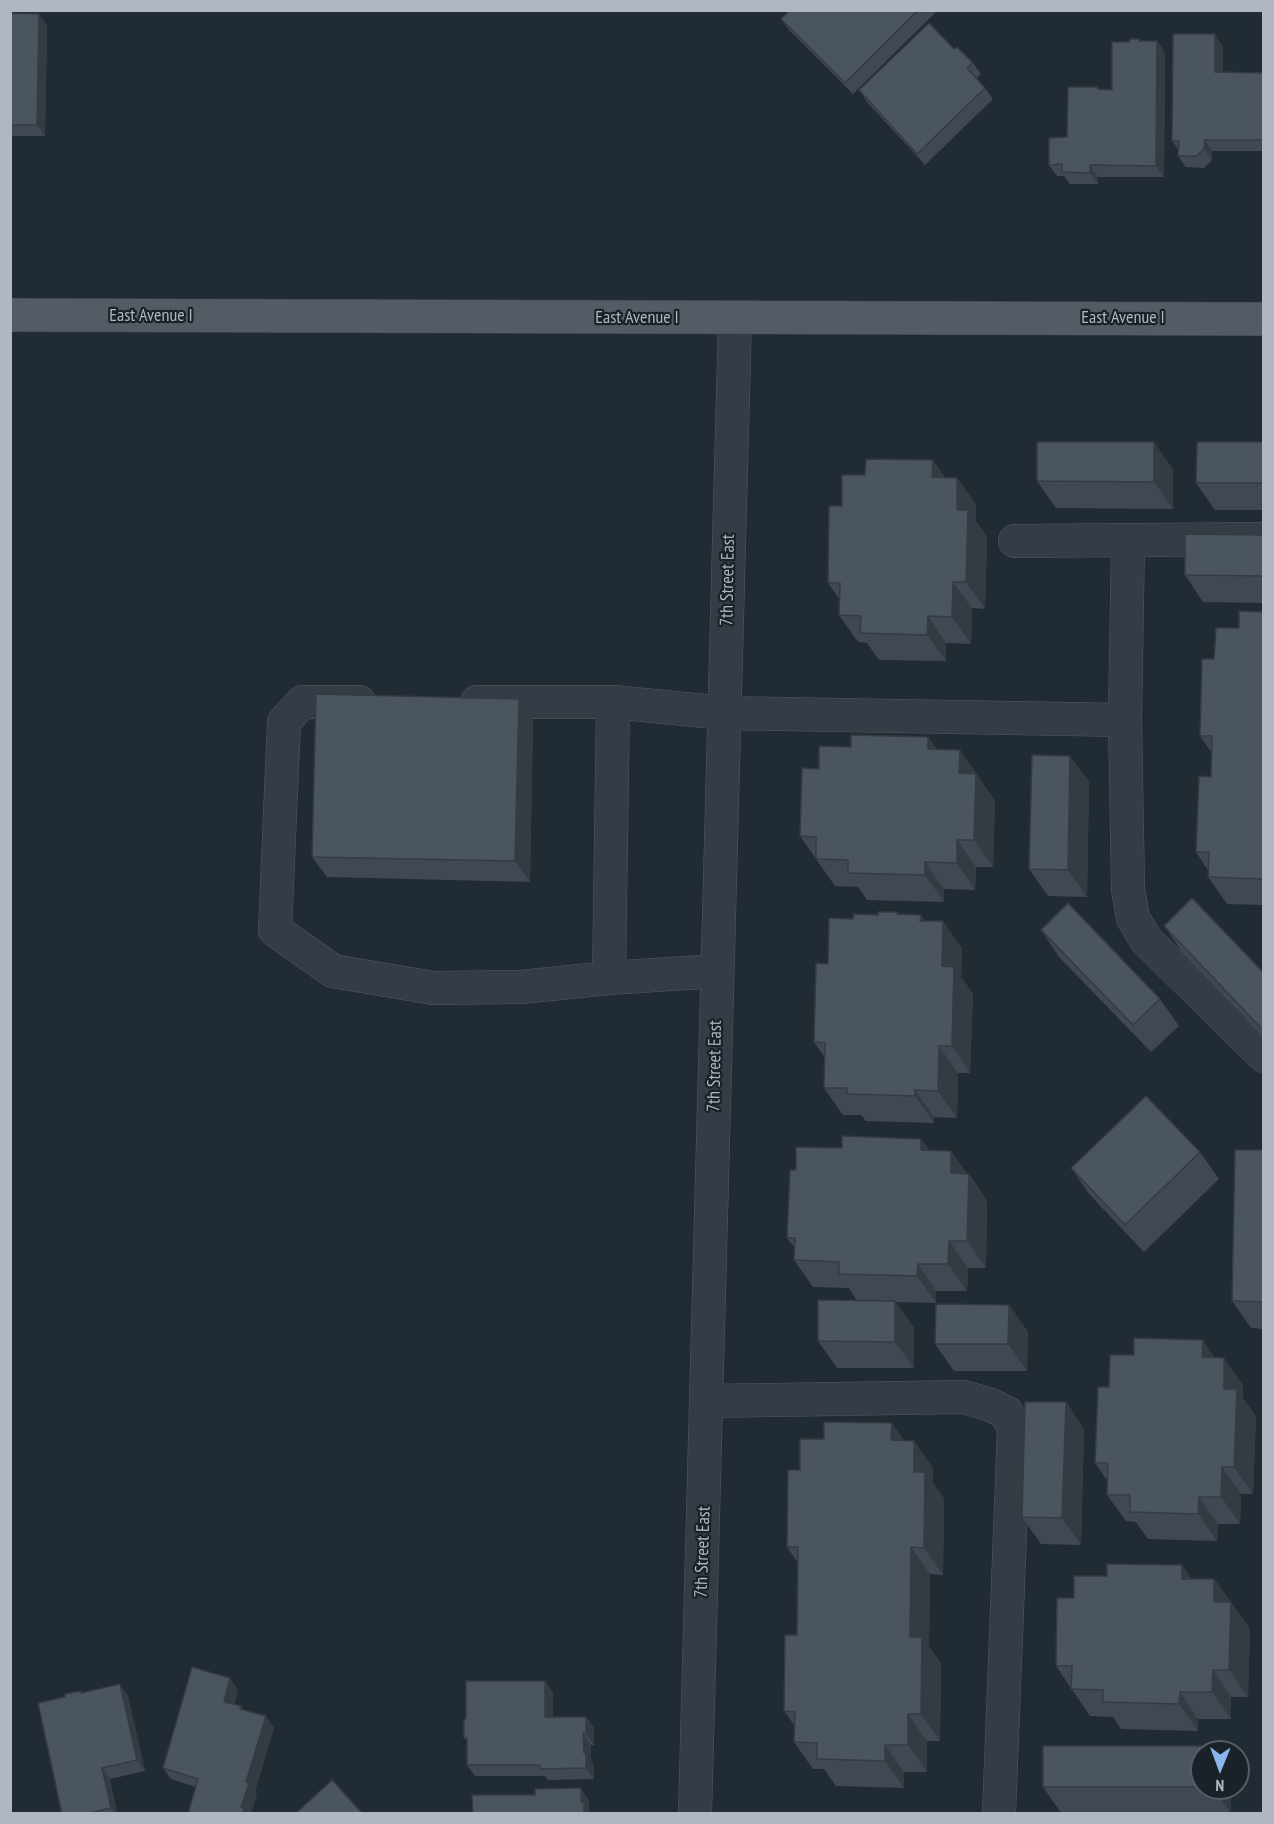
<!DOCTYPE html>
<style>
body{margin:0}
#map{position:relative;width:1274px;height:1824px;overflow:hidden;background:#212b34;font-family:"PT Sans Narrow",sans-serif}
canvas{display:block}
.frame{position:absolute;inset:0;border:12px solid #afb7c2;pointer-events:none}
.north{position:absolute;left:1190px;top:1740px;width:60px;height:60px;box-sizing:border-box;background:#1a2129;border:2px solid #565d66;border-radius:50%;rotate:181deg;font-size:16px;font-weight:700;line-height:24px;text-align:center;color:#afb7c2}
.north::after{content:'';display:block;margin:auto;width:21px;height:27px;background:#89b6ec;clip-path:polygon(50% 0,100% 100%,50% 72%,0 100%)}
</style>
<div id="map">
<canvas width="1274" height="1824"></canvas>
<div class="frame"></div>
<div class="north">N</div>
</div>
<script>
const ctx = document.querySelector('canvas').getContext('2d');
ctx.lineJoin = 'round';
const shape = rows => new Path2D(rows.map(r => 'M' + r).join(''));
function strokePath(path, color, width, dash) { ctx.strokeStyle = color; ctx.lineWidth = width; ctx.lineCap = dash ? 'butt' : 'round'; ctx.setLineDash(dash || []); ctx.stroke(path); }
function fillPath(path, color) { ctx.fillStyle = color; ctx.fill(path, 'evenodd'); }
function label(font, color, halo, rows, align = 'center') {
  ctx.font = font + ' "PT Sans Narrow",sans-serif'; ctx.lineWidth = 4.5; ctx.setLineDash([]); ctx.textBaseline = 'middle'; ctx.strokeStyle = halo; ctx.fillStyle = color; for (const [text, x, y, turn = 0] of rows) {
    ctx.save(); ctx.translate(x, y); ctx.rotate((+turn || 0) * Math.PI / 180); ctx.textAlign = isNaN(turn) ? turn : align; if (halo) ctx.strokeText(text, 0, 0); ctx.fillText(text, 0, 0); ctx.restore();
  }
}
const minor = shape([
 [1128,540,1125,720,1128,889,1133,918,1146,940,1264,1056],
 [1015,541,1264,539],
 [359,702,302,702,284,722,275,930,333,971,433,988,521,987,609,978,717,971],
 [477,702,613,702,725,713,1125,720],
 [609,978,613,702],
 [707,1401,964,1397,991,1405,1007,1413,1014,1430,999,1814],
 [695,1814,735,318]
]);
const major = shape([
 [10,315,1264,319]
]);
strokePath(minor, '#525a63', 34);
strokePath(major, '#3e454e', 34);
strokePath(minor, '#353c45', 33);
strokePath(major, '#535b65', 33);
fillPath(shape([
 [790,10,938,10,853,94,789,30,781,19],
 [10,13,47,25,45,136,10,136],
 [1139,39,1140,41,1157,41,1165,53,1164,177,1098,177,1098,184,1070,184,1064,176,1057,176,1049,165,1067,137,1098,87,1100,89,1112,90,1129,42],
 [1223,46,1223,72,1263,73,1263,151,1212,151,1212,160,1204,168,1186,167,1178,156,1178,149,1172,141],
 [954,49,973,63,981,74,977,78,985,88,993,99,925,165,867,102,859,90],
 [1263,442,1263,510,1215,510,1196,483],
 [1173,469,1173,509,1056,508,1037,481],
 [945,477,957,478,976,505,976,521,987,537,985,609,972,608,971,644,946,643,946,661,879,660,867,643,858,642,839,615,840,600,828,583,842,506],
 [1263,535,1263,603,1203,602,1185,575],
 [1263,612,1263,905,1227,904,1208,877,1208,870,1196,852,1211,777,1212,753,1200,736,1214,659,1239,628],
 [519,699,533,719,530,882,327,877,312,857],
 [928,737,937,750,960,750,995,801,993,867,976,867,975,890,944,889,944,902,867,900,858,887,835,886,800,836,819,769,851,747],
 [1070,756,1089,782,1087,897,1048,896,1029,869],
 [897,912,899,914,921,915,924,921,962,948,961,977,973,994,970,1073,958,1073,957,1118,934,1117,934,1123,866,1121,861,1115,843,1115,824,1088,825,1058,814,1042,828,964,853,919],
 [1164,926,1263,972,1263,1037,1183,953],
 [1041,930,1160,999,1179,1026,1151,1052,1059,957],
 [921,1139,929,1150,969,1174,987,1201,986,1268,968,1268,967,1291,936,1291,936,1303,896,1302,914,1328,914,1368,837,1368,818,1341,857,1301,849,1288,813,1287,794,1260,795,1248,787,1238,796,1170,842,1148],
 [1263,1150,1263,1329,1251,1328,1232,1301],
 [1200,1152,1219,1179,1144,1252,1090,1195,1071,1168],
 [1009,1305,1028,1332,1027,1371,954,1371,935,1344],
 [1215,1358,1243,1385,1243,1398,1256,1416,1253,1494,1241,1494,1240,1524,1218,1524,1217,1541,1148,1539,1136,1522,1126,1521,1107,1495,1107,1480,1095,1463,1109,1387],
 [1066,1402,1084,1429,1081,1545,1041,1544,1022,1517],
 [904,1440,933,1468,933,1483,944,1499,943,1575,930,1574,929,1646,941,1664,940,1741,927,1741,927,1772,904,1772,904,1788,836,1786,824,1769,813,1769,794,1742,795,1726,784,1711,797,1635,798,1563,787,1547,800,1470],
 [1182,1565,1192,1579,1214,1579,1250,1629,1248,1697,1231,1697,1231,1719,1198,1719,1198,1731,1121,1729,1113,1717,1090,1716,1056,1666,1074,1598,1107,1576],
 [230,1678,238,1690,234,1704,241,1706,243,1710,274,1728,255,1791,257,1794,196,1787,171,1779,163,1768],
 [81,1691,83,1693,128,1696,145,1771,110,1779,117,1814,62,1814,65,1697],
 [553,1692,553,1717,586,1717,594,1728,594,1745,591,1745,591,1761,594,1765,594,1779,548,1780,545,1776,475,1776,467,1765,467,1742,464,1738,466,1719],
 [1202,1752,1202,1788,1231,1788,1231,1814,1062,1814,1043,1787]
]), '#404953');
fillPath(shape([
 [39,14,47,25,45,136,37,125],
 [1215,34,1223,46,1223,83,1215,72],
 [1157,41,1165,53,1164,177,1156,166],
 [1205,140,1212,151,1212,160,1204,149],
 [1090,165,1098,177,1098,184,1090,173],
 [1154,442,1173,469,1173,509,1154,482],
 [933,460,952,487,932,477],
 [957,478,976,505,976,521,987,537,985,609,966,582,957,510],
 [953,582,972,608,971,644,952,617],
 [928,616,946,643,946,661,927,635],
 [519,699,533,719,530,882,515,861],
 [928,737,947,764,928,749],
 [960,750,995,801,993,867,974,840,959,773],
 [1070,756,1089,782,1087,897,1068,870],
 [957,840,976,867,975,890,957,863],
 [925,862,944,889,944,902,925,875],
 [943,921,962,948,961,977,973,994,970,1073,952,1046,942,966],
 [939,1046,958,1073,957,1118,938,1091],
 [915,1090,934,1117,934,1123,915,1096],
 [921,1139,940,1166,921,1150],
 [951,1151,987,1201,986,1268,967,1241,951,1173],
 [949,1241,968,1268,967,1291,948,1264],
 [918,1264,936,1291,936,1303,917,1276],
 [895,1301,914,1328,914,1368,895,1342],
 [1009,1305,1028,1332,1027,1371,1008,1344],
 [1203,1340,1221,1367,1202,1357],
 [1224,1358,1243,1385,1243,1398,1256,1416,1253,1494,1234,1467,1224,1389],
 [1066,1402,1084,1429,1081,1545,1062,1518],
 [892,1423,911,1450,891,1440],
 [914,1441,933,1468,933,1483,944,1499,943,1575,924,1548,914,1472],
 [1222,1467,1241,1494,1240,1524,1221,1497],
 [1199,1497,1218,1524,1217,1541,1198,1514],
 [911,1547,930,1574,929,1646,941,1664,940,1741,921,1714,910,1637],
 [1182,1565,1201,1592,1182,1579],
 [1214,1579,1250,1629,1248,1697,1229,1670,1214,1602],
 [1213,1670,1231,1697,1231,1719,1212,1692],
 [230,1678,238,1690,232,1713,224,1702],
 [545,1681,553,1692,553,1728,545,1717],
 [120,1684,128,1696,145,1771,137,1760],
 [1180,1692,1198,1719,1198,1731,1179,1704],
 [908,1714,927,1741,927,1772,908,1745],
 [266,1716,274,1728,255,1791,257,1794,251,1814,243,1814,241,1807,246,1782],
 [586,1717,594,1728,594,1745,586,1734],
 [583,1733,591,1745,591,1761,594,1765,594,1779,586,1768,584,1753],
 [885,1745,904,1772,904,1788,885,1761],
 [102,1768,110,1779,117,1814,115,1814,111,1808],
 [581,1788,589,1800,589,1809,592,1814,584,1814,581,1802],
 [1213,1788,1231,1788,1231,1814]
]), '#343c43');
const building = shape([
 [790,10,918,10,845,83,781,19,790,10],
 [10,13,39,14,37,125,10,125,10,13],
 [929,23,954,49,957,47,973,63,967,68,985,88,917,154,859,90,929,23],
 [1173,34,1215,34,1215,72,1263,73,1263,140,1205,140,1204,149,1196,156,1178,156,1179,141,1172,141,1173,34],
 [1130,39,1139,39,1139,41,1157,41,1156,166,1090,165,1090,173,1062,172,1062,164,1049,165,1049,138,1067,137,1068,87,1098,87,1098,89,1112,90,1112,42,1129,42,1130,39],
 [1037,442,1154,442,1154,482,1037,481,1037,442],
 [1197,442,1263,442,1263,483,1196,483,1197,442],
 [866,459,933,460,932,477,957,478,957,510,968,510,966,582,953,582,952,617,928,616,927,635,860,633,861,616,839,615,840,583,828,583,829,506,842,506,842,475,865,475,866,459],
 [1185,534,1263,535,1263,576,1185,575,1185,534],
 [1239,611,1263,612,1263,879,1208,877,1209,852,1196,852,1199,776,1211,777,1212,736,1200,736,1202,659,1214,659,1216,628,1239,628,1239,611],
 [316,694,519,699,515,861,312,857,316,694],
 [851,735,928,737,928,749,960,750,959,773,976,774,974,840,957,840,957,863,925,862,925,875,848,873,848,860,816,859,816,837,800,836,802,768,819,769,819,746,851,747,851,735],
 [1032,755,1070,756,1068,870,1029,869,1032,755],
 [1192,898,1263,972,1263,1030,1164,926,1192,898],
 [1068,903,1160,999,1133,1025,1041,930,1068,903],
 [878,912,897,912,897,914,921,915,920,921,943,921,942,966,954,967,952,1046,939,1046,938,1091,915,1090,915,1096,847,1094,847,1088,824,1088,825,1043,814,1042,816,963,828,964,829,918,853,919,854,914,878,915,878,912],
 [1146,1096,1200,1152,1125,1225,1071,1168,1146,1096],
 [842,1136,921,1139,921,1150,951,1151,951,1173,969,1174,967,1241,949,1241,948,1264,918,1264,917,1276,839,1274,839,1262,794,1260,795,1238,787,1238,790,1170,796,1170,796,1147,842,1148,842,1136],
 [1235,1150,1263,1150,1263,1302,1232,1301,1235,1150],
 [818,1300,895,1301,895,1342,818,1341,818,1300],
 [936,1304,1009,1305,1008,1344,935,1344,936,1304],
 [1134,1338,1203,1340,1202,1357,1224,1358,1224,1389,1237,1389,1234,1467,1222,1467,1221,1497,1199,1497,1198,1514,1130,1512,1130,1495,1107,1495,1108,1463,1095,1463,1098,1387,1109,1387,1110,1355,1134,1355,1134,1338],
 [1025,1402,1066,1402,1062,1518,1022,1517,1025,1402],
 [824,1422,892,1423,891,1440,914,1441,914,1472,925,1472,924,1548,911,1547,910,1637,922,1637,921,1714,908,1714,908,1745,885,1745,885,1761,817,1759,817,1743,794,1742,795,1712,784,1711,785,1635,797,1635,798,1547,787,1547,788,1470,800,1470,800,1439,824,1439,824,1422],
 [1107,1564,1182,1565,1182,1579,1214,1579,1214,1602,1231,1602,1229,1670,1213,1670,1212,1692,1180,1692,1179,1704,1103,1702,1103,1690,1071,1689,1072,1666,1056,1666,1057,1598,1074,1598,1074,1576,1107,1576,1107,1564],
 [192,1667,230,1678,224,1702,241,1706,240,1709,266,1716,246,1782,249,1783,241,1807,244,1808,243,1814,188,1814,198,1779,163,1768,192,1667],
 [466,1681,545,1681,545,1717,586,1717,586,1734,583,1733,584,1753,586,1753,586,1768,540,1769,540,1765,467,1765,467,1738,464,1738,464,1719,466,1719,466,1681],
 [120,1684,137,1760,102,1768,111,1808,86,1814,62,1814,38,1703,65,1697,65,1694,81,1691,81,1693,120,1684],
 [1043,1746,1212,1746,1212,1752,1202,1752,1202,1787,1043,1787,1043,1746],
 [332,1780,363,1814,295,1814,332,1780],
 [581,1788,581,1802,584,1802,584,1814,473,1814,472,1795,535,1795,535,1789,581,1788]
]);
fillPath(building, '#4a5560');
strokePath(building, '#343c43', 1.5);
label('18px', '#afb7c2', '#1a2129', [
 ["East Avenue I",151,316],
 ["East Avenue I",637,318],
 ["East Avenue I",1123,318],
 ["7th Street East",728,580,-89],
 ["7th Street East",715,1066,-89],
 ["7th Street East",703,1552,-88]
]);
</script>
